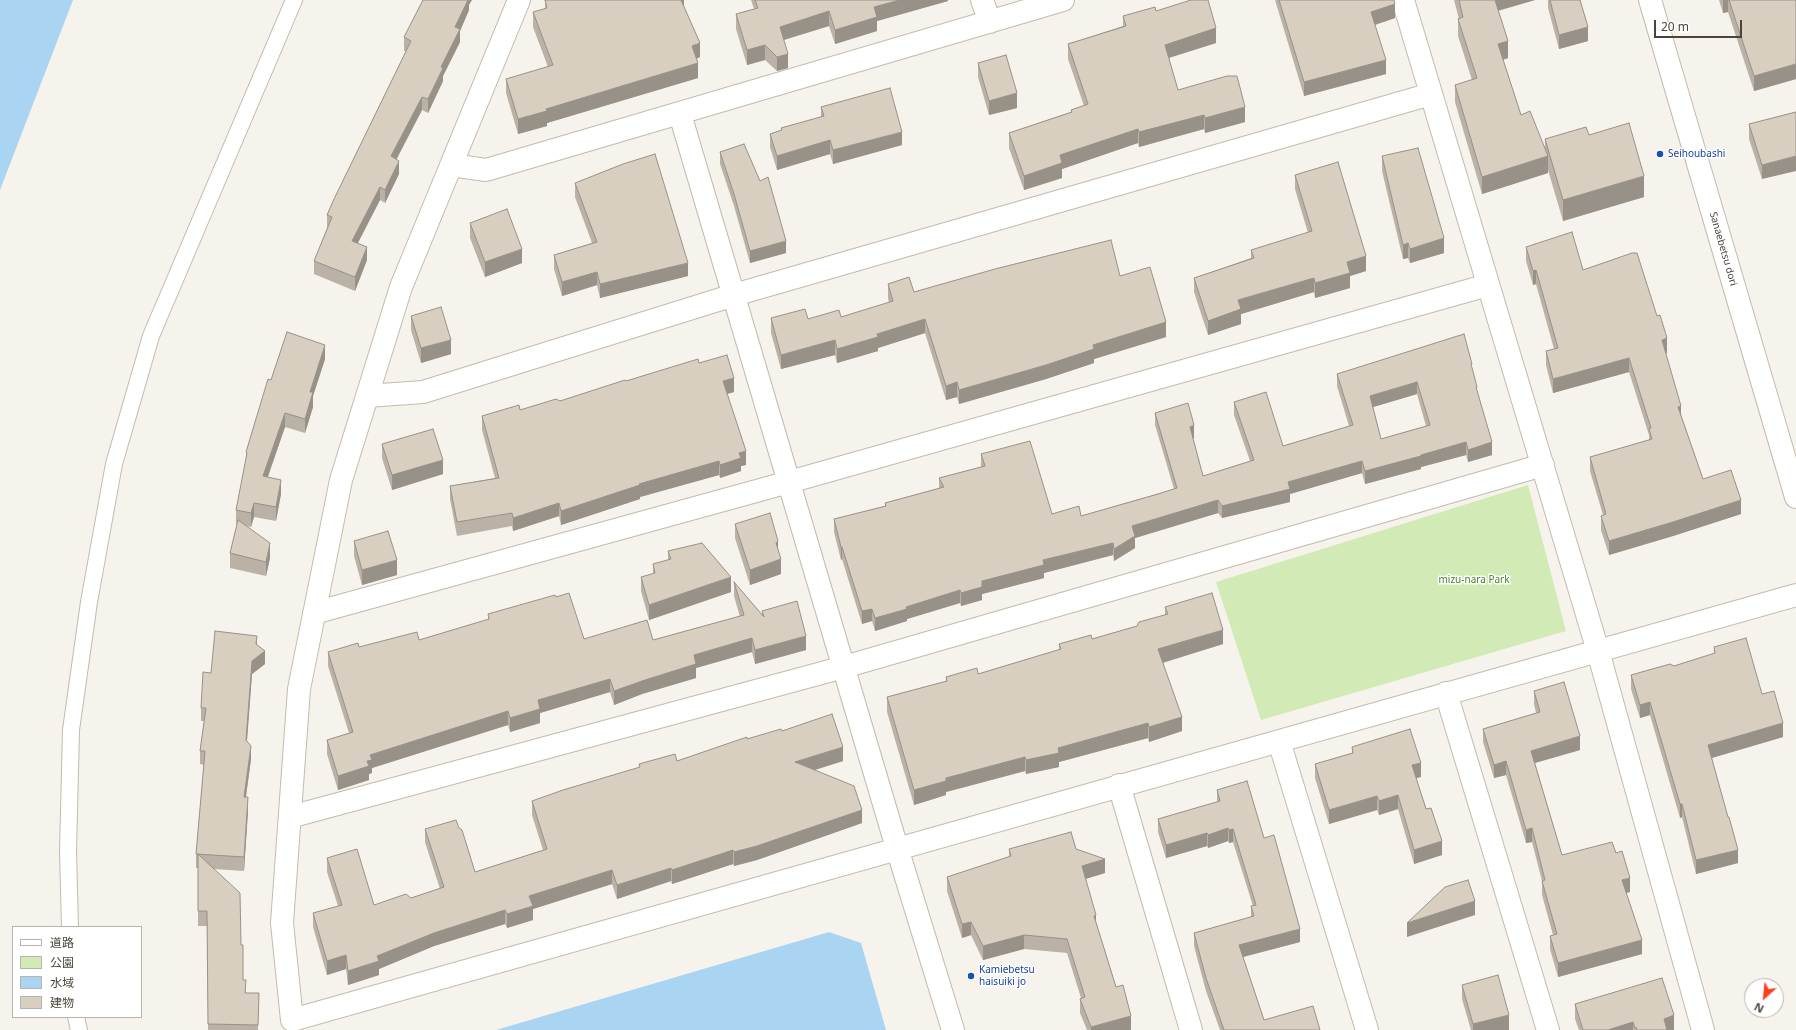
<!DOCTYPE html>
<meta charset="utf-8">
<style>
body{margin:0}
#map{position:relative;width:1796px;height:1030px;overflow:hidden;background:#f6f3ec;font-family:"Noto Sans","Noto Sans JP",sans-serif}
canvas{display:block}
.legend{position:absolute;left:12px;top:926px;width:130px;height:92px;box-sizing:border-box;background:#fff;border:1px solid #b7b4b0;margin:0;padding:5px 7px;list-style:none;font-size:12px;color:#4b4439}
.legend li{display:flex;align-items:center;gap:8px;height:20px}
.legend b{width:20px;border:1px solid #b7b4b0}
.north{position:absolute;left:1744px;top:978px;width:40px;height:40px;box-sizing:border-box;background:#fff;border:1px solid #b7b4b0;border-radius:50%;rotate:207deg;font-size:11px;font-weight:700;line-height:16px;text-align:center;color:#4b4439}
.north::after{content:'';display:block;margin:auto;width:14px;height:18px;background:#fc3f1d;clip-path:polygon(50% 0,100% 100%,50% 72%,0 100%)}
.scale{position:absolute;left:1654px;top:20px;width:88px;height:18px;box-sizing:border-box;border:2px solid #4b4439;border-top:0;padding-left:5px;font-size:12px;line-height:14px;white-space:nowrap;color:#4b4439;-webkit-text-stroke:3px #fff;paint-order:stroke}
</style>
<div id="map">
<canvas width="1796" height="1030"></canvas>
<ul class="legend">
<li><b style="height:5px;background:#fff"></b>道路</li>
<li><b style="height:11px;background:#d2eab5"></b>公園</li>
<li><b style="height:11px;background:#a9d4f2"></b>水域</li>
<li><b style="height:11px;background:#d8cfc1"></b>建物</li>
</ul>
<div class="north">N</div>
<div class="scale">20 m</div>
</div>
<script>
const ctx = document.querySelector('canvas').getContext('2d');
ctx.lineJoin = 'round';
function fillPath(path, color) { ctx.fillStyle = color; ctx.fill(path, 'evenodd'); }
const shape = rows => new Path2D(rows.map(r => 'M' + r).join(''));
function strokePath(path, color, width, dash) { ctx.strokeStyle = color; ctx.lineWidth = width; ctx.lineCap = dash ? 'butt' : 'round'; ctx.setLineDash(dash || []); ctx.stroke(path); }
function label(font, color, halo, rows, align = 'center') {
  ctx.font = font + ' "Noto Sans",sans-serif'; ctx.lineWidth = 3; ctx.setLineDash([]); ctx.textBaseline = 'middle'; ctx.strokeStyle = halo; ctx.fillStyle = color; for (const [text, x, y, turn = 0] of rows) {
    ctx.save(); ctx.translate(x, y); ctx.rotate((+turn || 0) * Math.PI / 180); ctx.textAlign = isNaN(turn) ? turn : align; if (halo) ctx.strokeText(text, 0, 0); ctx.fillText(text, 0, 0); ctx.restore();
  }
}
fillPath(shape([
 [1528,485,1566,631,1261,720,1216,582]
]), '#d2eab5');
fillPath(shape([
 [0,0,73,0,0,190],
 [829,932,861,943,886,1030,496,1030]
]), '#a9d4f2');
const service = shape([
 [70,927,68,852,71,730,89,602,114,464,151,336,294,0],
 [76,1017,79,1030]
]);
const minor = shape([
 [519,0,401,287,341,480,299,689,282,923,292,1020,1796,595],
 [982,0,990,22],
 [1403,0,1598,651,1703,1030],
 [680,114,897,848,953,1030],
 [451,165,486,170,1063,0],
 [367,396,423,392,734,295,1431,94],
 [314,613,789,482,1488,285],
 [1446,693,1548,1030],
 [1279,741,1367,1030],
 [1119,785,1191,1030],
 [290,817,844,667,1543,465]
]);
const tertiary = shape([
 [1650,0,1796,497]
]);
strokePath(service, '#c2bbae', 18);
strokePath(minor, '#c2bbae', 24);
strokePath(tertiary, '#c2bbae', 24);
strokePath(service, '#fff', 16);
strokePath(minor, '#fff', 22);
strokePath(tertiary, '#fff', 22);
fillPath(shape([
 [545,0,684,0,684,7,700,57,696,59,698,78,547,123,547,126,518,134,506,93,506,79,548,67,533,27,533,12,545,9],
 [751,0,948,0,948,1,877,21,877,31,835,44,829,26,784,40,788,68,777,71,765,60,747,65,736,29,736,14,754,9],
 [1275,0,1394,0,1395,18,1375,25,1386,74,1304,96],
 [1454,0,1535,0,1498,11,1508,58,1503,60,1521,115,1545,148,1545,139,1589,135,1644,197,1563,221,1548,170,1548,173,1482,194,1455,102,1455,85,1472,80,1458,36,1458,19,1459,19],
 [1548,0,1580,0,1588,41,1559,49,1548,8],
 [1719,0,1796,0,1796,79,1754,91,1728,12,1723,13],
 [469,5,469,10,460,31,460,42,443,76,443,81,428,113,422,110,396,159,399,174,385,203,380,200,358,243,367,260,355,291,314,274,314,261,327,228,327,215,406,51,404,51,404,37],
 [1156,11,1216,43,1169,58,1178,90,1245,122,1205,133,1204,129,1139,147,1138,143,1062,169,1062,178,1024,190,1009,148,1009,133,1071,112,1071,110,1084,106,1068,59,1068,44,1123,26,1123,16],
 [978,63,1017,108,989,115,978,77],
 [821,107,902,145,833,164,830,154,777,170,770,147,770,134,781,130,781,128,821,117],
 [1796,112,1762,179,1749,139,1749,124],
 [720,152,786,253,750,263,734,206,720,164],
 [1382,156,1444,253,1410,263,1408,258,1403,259,1382,171],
 [1295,175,1366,271,1350,276,1350,288,1315,298,1314,292,1241,314,1241,324,1208,335,1194,292,1194,278,1251,258,1251,250,1308,233,1295,189],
 [575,183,688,276,600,298,597,285,562,296,554,269,554,255,592,243,575,197],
 [470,223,522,263,485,277,470,238],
 [1526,247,1583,270,1667,353,1665,353,1681,415,1703,479,1741,514,1673,536,1609,555,1601,530,1601,516,1603,515,1590,471,1590,457,1649,440,1649,435,1629,372,1553,393,1546,365,1546,351,1554,349,1536,284,1533,285,1526,261],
 [1120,276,1166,337,1094,359,1094,363,1046,379,959,404,957,397,946,400,925,333,878,348,878,351,837,363,835,355,781,369,771,333,771,318,808,319,841,317,889,303,888,298,888,284,914,292],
 [411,316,451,354,421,363,411,330],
 [325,359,313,396,313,407,305,433,285,427,268,477,281,494,276,521,254,517,251,527,246,526,270,558,266,576,230,568,230,553,237,524,236,524,236,510,246,463,246,452,271,380],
 [699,363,734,392,727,394,746,465,741,466,741,471,720,478,719,475,640,497,640,499,561,525,559,516,513,531,512,526,457,536,450,499,450,486,495,478,482,430,482,416,520,410,560,401,626,381],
 [1472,370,1492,455,1468,462,1466,455,1421,467,1421,469,1365,484,1362,473,1290,494,1290,502,1222,518,1218,513,1135,538,1135,548,1114,561,1113,555,1044,573,1044,578,982,594,982,600,961,606,960,603,907,619,907,621,875,631,872,621,862,624,842,559,841,560,834,532,834,519,885,506,885,503,939,488,939,478,981,467,981,454,1052,514,1081,516,1174,489,1155,425,1155,413,1194,438,1193,438,1203,476,1250,461,1234,415,1234,402,1283,446,1349,426,1337,386,1337,374],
 [1417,394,1426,426,1381,439,1373,407],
 [382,444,443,474,392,490,382,458],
 [735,524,781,574,750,585,735,538],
 [354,541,397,575,362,585,354,556],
 [668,551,731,592,649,620,641,591,641,577,653,574,653,564,668,560],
 [734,582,762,615,762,611,806,650,755,664,752,652,696,668,696,678,642,694,614,705,610,692,540,713,540,723,510,732,508,725,372,768,372,773,369,774,369,780,338,790,327,754,327,740,349,733,328,666,328,652,419,640,488,620,488,614,556,597,584,639,653,640,740,617,734,596],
 [1165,607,1223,644,1163,663,1182,731,1149,742,1148,738,1059,762,1059,767,1026,774,1025,771,946,792,946,795,914,805,887,712,887,697,946,682,946,677,978,674,1059,650,1059,644,1092,639,1137,626,1165,615],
 [257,645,265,664,252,674,247,741,251,759,246,797,248,811,244,871,214,869,241,945,243,980,246,993,259,993,258,1030,208,1030,207,926,198,926,198,868,196,868,196,854,204,765,200,764,200,751,204,721,201,721,201,708,211,673],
 [1714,647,1762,694,1783,737,1712,758,1738,863,1696,874,1682,817,1680,818,1650,715,1640,718,1631,689,1631,675,1674,666,1714,654],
 [1534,691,1580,750,1535,763,1562,855,1616,853,1630,892,1626,893,1642,954,1558,977,1550,949,1550,936,1553,935,1542,895,1542,881,1532,842,1526,843,1506,775,1494,778,1483,742,1483,729,1536,713,1534,704],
 [782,731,843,761,815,770,862,823,757,860,734,866,733,864,672,884,671,881,617,899,612,884,533,909,533,920,507,928,505,924,434,946,379,969,379,975,348,985,346,969,327,975,313,927,313,913,338,906,327,872,327,858,374,905,411,898,440,889,425,842,425,829,459,828,475,872,543,850,532,815,532,801,639,768,639,764,677,761,747,739],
 [1352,747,1421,777,1416,778,1442,855,1414,864,1398,809,1379,815,1377,810,1329,824,1315,778,1315,764,1352,753],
 [1217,790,1264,838,1300,942,1243,957,1264,1020,1320,1030,1220,1030,1206,991,1194,946,1194,933,1251,917,1251,906,1253,906,1233,842,1229,843,1228,841,1208,848,1207,846,1166,858,1158,832,1158,819,1217,802],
 [1009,849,1076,849,1105,873,1085,879,1096,922,1116,987,1131,1030,1087,1030,1080,1013,1080,999,1081,998,1067,953,1024,949,983,960,971,935,962,938,947,891,947,877,1009,857],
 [1462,985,1509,1030,1471,1030,1462,999],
 [1575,1004,1674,1030,1579,1030,1575,1019]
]), '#bab2a6');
fillPath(shape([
 [467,0,472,0,469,5,469,10,460,31,460,42,443,76,443,81,428,113,428,99,441,67,455,27],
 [678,0,684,0,684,7],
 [900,0,948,0,948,1,877,21,877,31,835,44,835,30,874,7],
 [1493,0,1535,0,1493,12],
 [1723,0,1728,0,1728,12,1723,13],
 [1395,4,1395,18,1371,26,1371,12],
 [829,11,829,26,780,41,780,27],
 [1588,27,1588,41,1559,49,1559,35],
 [1216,28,1216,43,1165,59,1165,45],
 [1508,41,1508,58,1498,61,1498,44],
 [700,43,700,57,692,60,692,46],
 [765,45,765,60,747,65,747,50],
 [788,54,788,68,777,71,777,57],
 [1386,60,1386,74,1304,96,1304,82],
 [698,63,698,78,547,123,547,126,518,134,518,119,546,109],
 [1796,64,1796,79,1754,91,1754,76],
 [1017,93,1017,108,989,115,989,101],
 [422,97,422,110,391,170,391,156],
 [1245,107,1245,122,1205,133,1205,118],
 [1204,115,1204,129,1139,147,1139,132],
 [1138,129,1138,143,1062,169,1062,178,1024,190,1024,176,1060,155],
 [902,132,902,145,833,164,833,150],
 [830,140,830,154,777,170,777,156],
 [1548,156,1548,173,1482,194,1482,177],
 [1796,156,1796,171,1762,179,1762,165],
 [399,161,399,174,385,203,385,190],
 [1644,176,1644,197,1563,221,1563,200],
 [380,187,380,200,352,254,352,241],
 [1444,238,1444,253,1410,263,1410,249],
 [786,241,786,253,750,263,750,251],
 [1408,243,1408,258,1403,259,1403,245],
 [367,247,367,260,355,291,355,277],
 [522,249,522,263,485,277,485,262],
 [1366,256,1366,271,1350,276,1350,288,1315,298,1315,283,1347,262],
 [688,263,688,276,600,298,600,284],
 [1536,270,1536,284,1533,285,1533,271],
 [597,272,597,285,562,296,562,282],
 [1314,278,1314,292,1241,314,1241,324,1208,335,1208,321,1238,300],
 [925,319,925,333,878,348,878,351,837,363,837,349,877,334],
 [1166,322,1166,337,1094,359,1094,363,1046,379,959,404,959,390,1093,345],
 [1667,338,1667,353,1662,355,1662,340],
 [451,340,451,354,421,363,421,348],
 [835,340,835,355,781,369,781,355],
 [325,345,325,359,313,396,313,407,305,433,305,419,310,392],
 [1629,358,1629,372,1553,393,1553,379],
 [734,378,734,392,723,395,723,381],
 [957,382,957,397,946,400,946,386],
 [1417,382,1417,394,1370,408,1370,396],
 [1681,406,1681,420,1678,407],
 [285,413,285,427,263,490,263,476],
 [1194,425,1194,438,1190,439,1190,427],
 [1466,442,1466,455,1421,467,1421,469,1365,484,1365,471],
 [1492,442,1492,455,1468,462,1468,450],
 [746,451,746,465,741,466,741,471,720,478,720,465,739,453],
 [443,460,443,474,392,490,392,475],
 [719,461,719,475,640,497,640,499,561,525,561,511,639,484],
 [1362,461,1362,473,1290,494,1290,502,1222,518,1222,506,1288,482],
 [281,480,281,494,276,521,276,507],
 [1218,500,1218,513,1135,538,1135,548,1114,561,1114,549,1132,526],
 [1741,500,1741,514,1673,536,1609,555,1609,541],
 [254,503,254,517,251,527,251,513],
 [559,503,559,516,513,531,513,518],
 [778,541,778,555,776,543],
 [270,543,270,558,266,576,266,562],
 [1113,543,1113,555,1044,573,1044,578,982,594,982,600,961,606,961,593,982,581,1043,560],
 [841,547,842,547,842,559,841,560],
 [781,559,781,574,750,585,750,570],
 [397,560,397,575,362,585,362,570],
 [731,577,731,592,649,620,649,605],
 [960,590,960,603,907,619,907,621,875,631,875,618,906,607],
 [872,609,872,621,862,624,862,611],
 [1223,630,1223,644,1158,664,1158,649],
 [257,636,257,649,265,651,265,664,252,674,246,753,246,740,252,661,256,644],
 [806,636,806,650,755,664,755,650],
 [752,638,752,652,696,668,696,678,642,694,614,705,614,691,694,655],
 [610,679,610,692,540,713,540,723,510,732,510,718,538,700],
 [1650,702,1650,715,1640,718,1640,705],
 [508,711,508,725,372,768,372,773,369,774,369,780,338,790,338,776,367,761,370,755],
 [1182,717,1182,731,1149,742,1149,727],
 [1148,723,1148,738,1059,762,1059,767,1026,774,1026,760,1058,748],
 [1783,723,1783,737,1708,759,1708,745],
 [1580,736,1580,750,1531,764,1531,751],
 [251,746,251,759,244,810,244,797],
 [843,747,843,761,795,776,795,762],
 [1025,757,1025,771,946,792,946,795,914,805,914,790,946,778],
 [1506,761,1506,775,1494,778,1494,765],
 [1421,763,1421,777,1412,779,1412,765],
 [1398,795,1398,809,1379,815,1379,801],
 [1377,796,1377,810,1329,824,1329,810],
 [248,797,248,811,244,871,244,857],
 [1680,804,1682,804,1682,817,1680,818],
 [862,810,862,823,757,860,734,866,734,852],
 [1228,828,1228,841,1208,848,1208,835],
 [1532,828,1532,842,1526,843,1526,830],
 [1233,829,1233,842,1229,843,1229,830],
 [1207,833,1207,846,1166,858,1166,845],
 [1442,841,1442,855,1414,864,1414,850],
 [733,850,733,864,672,884,672,870],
 [1738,850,1738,863,1696,874,1696,860],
 [1105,859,1105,873,1082,880,1082,866],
 [671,868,671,881,617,899,617,885],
 [612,870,612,884,533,909,533,920,507,928,507,914,529,896],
 [1630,878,1630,892,1622,894,1622,880],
 [1475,901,1475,915,1407,937,1407,923],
 [505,910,505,924,434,946,379,969,379,975,348,985,348,971,377,956,434,933],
 [1096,915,1096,929,1094,916],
 [971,922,971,935,962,938,962,924],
 [1300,929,1300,942,1239,958,1239,945],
 [1024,935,1024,949,983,960,983,946],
 [1642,940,1642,954,1558,977,1558,963],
 [346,955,346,969,327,975,327,961],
 [1509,1015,1509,1030,1473,1030,1473,1024],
 [1674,1015,1674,1030,1664,1030,1664,1019],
 [1131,1016,1131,1030,1091,1030,1091,1027],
 [1633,1022,1633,1030,1608,1030]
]), '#979187');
const building = shape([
 [423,0,468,0,455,27,460,29,441,67,443,68,428,99,422,97,391,156,399,161,385,190,380,187,352,241,367,247,355,277,314,261,332,217,327,215,334,199,411,41,404,37,423,0],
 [545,0,681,0,700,43,692,46,698,63,546,109,547,111,518,119,506,79,553,65,533,12,547,8,545,0],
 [755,0,900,0,874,7,877,17,835,30,829,11,780,27,788,54,777,57,765,45,747,50,736,14,758,8,755,0],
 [1191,0,1208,0,1216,28,1165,45,1178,90,1227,76,1237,76,1245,107,1205,118,1204,115,1139,132,1138,129,1060,155,1062,163,1024,176,1009,133,1072,112,1071,110,1088,104,1068,44,1126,26,1123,16,1155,7,1156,11,1191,0],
 [1279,0,1394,0,1395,4,1371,12,1386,60,1304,82,1279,0],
 [1459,0,1495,0,1508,41,1498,44,1521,115,1530,111,1548,156,1482,177,1455,85,1477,78,1458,19,1463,17,1459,0],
 [1550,0,1580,0,1588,27,1559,35,1550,0],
 [1729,0,1796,0,1796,64,1754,76,1729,0],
 [1006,55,1017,93,989,101,978,63,1006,55],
 [890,88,902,132,833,150,830,140,777,156,770,134,782,130,781,128,824,116,821,107,890,88],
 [1796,112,1796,156,1762,165,1749,124,1796,112],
 [1629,123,1644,176,1563,200,1545,139,1586,127,1589,135,1629,123],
 [744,144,760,181,768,177,786,241,750,251,734,194,720,152,744,144],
 [1418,148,1444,238,1410,249,1408,243,1403,245,1382,156,1418,148],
 [655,154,688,263,600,284,597,272,562,282,554,255,597,242,575,183,623,164,655,154],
 [1338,162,1366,256,1347,262,1350,273,1315,283,1314,278,1238,300,1241,309,1208,321,1194,278,1254,258,1251,250,1312,231,1295,175,1338,162],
 [507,209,522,249,485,262,470,223,507,209],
 [1572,232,1583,270,1632,253,1637,253,1657,316,1660,315,1667,338,1662,340,1681,406,1678,407,1703,479,1731,470,1741,500,1673,522,1609,541,1601,516,1606,514,1590,457,1652,439,1649,429,1651,428,1629,358,1553,379,1546,351,1558,348,1536,270,1533,271,1526,247,1572,232],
 [1111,240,1120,276,1150,267,1166,322,1093,345,1094,349,1046,365,959,390,957,382,946,386,925,319,877,334,878,337,837,349,835,340,781,355,771,318,805,309,808,319,839,310,841,317,893,301,888,284,909,277,914,292,995,269,1111,240],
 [441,307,451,340,421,348,411,316,441,307],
 [287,332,325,345,310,392,313,392,305,419,285,413,263,476,281,480,276,507,254,503,251,513,236,510,247,453,246,452,268,379,271,380,287,332],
 [1464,334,1472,364,1471,364,1477,387,1476,387,1492,442,1468,450,1466,442,1421,455,1421,456,1365,471,1362,461,1288,482,1290,489,1222,506,1218,500,1132,526,1135,536,1114,549,1113,543,1043,560,1044,565,982,581,982,587,961,593,960,590,906,607,907,609,875,618,872,609,862,611,842,547,841,547,834,519,886,506,885,503,944,487,939,478,985,466,981,454,1030,441,1052,514,1079,506,1081,516,1158,494,1177,488,1155,413,1188,403,1194,425,1190,427,1203,476,1254,460,1234,402,1266,392,1283,446,1353,425,1337,374,1464,334],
 [1417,382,1430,425,1381,439,1370,396,1417,382],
 [727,355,734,378,723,381,746,451,739,453,741,458,720,465,719,461,639,484,640,485,561,511,559,503,513,518,512,513,457,522,450,486,499,478,482,416,519,405,520,410,556,399,560,401,625,380,626,381,698,359,699,363,727,355],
 [433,429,443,460,392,475,382,444,433,429],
 [770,513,778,541,776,543,781,559,750,570,735,524,770,513],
 [238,520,270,543,266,562,230,553,238,520],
 [388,531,397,560,362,570,354,541,388,531],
 [702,543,731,577,649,605,641,577,655,573,653,564,671,559,668,551,702,543],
 [734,582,764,617,762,611,797,601,806,636,755,650,752,638,694,655,696,664,642,681,614,691,610,679,538,700,540,709,510,718,508,711,370,755,372,760,367,761,369,766,338,776,327,740,353,732,328,652,358,643,359,647,417,632,419,640,489,619,488,614,555,595,556,597,569,593,584,639,647,620,653,640,744,615,734,582],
 [1212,593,1223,630,1158,649,1182,717,1149,727,1148,723,1058,748,1059,753,1026,760,1025,757,946,778,946,781,914,790,887,697,947,681,946,677,977,668,978,674,1061,649,1059,644,1091,635,1092,639,1137,626,1139,622,1168,614,1165,607,1212,593],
 [215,631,257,636,256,644,265,651,252,661,246,740,251,746,244,797,248,797,244,857,196,854,205,751,200,751,206,708,201,708,203,672,211,673,215,631],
 [1746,638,1762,694,1774,691,1783,723,1708,745,1728,817,1729,817,1738,850,1696,860,1682,804,1680,804,1650,702,1640,705,1631,675,1670,664,1674,666,1715,653,1714,647,1746,638],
 [1564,682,1580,736,1531,751,1562,855,1612,842,1616,853,1622,851,1630,878,1622,880,1642,940,1558,963,1550,936,1557,934,1542,881,1545,880,1532,828,1526,830,1506,761,1494,765,1483,729,1540,712,1534,691,1564,682],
 [832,714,843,747,795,762,854,786,862,810,757,846,734,852,733,850,672,870,671,868,617,885,612,870,529,896,533,906,507,914,505,910,434,933,377,956,379,961,348,971,346,955,327,961,313,913,342,905,327,858,357,849,374,905,406,894,411,898,444,887,425,829,456,820,459,828,462,830,475,872,547,849,532,801,563,790,640,767,639,764,675,754,677,761,747,737,747,739,781,729,782,731,832,714],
 [1410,729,1421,763,1412,765,1426,809,1431,808,1442,841,1414,850,1398,795,1379,801,1377,796,1329,810,1315,764,1353,753,1352,747,1410,729],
 [1247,781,1264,838,1274,835,1300,929,1239,945,1264,1020,1313,1006,1320,1030,1224,1030,1206,978,1194,933,1254,916,1251,906,1256,905,1233,829,1229,830,1228,828,1208,835,1207,833,1166,845,1158,819,1220,801,1217,790,1247,781],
 [1071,832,1076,849,1105,859,1082,866,1096,915,1094,916,1116,987,1123,985,1131,1016,1091,1027,1080,999,1085,997,1067,939,1024,935,983,946,971,922,962,924,947,877,1011,856,1009,849,1071,832],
 [198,854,240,893,241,945,243,945,243,980,246,980,245,993,259,993,258,1025,208,1024,207,911,198,911,198,854],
 [1468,880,1475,901,1407,923,1445,887,1468,880],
 [1498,975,1509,1015,1473,1024,1462,985,1498,975],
 [1662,978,1674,1015,1664,1019,1667,1030,1637,1030,1636,1027,1635,1028,1633,1022,1608,1030,1583,1030,1575,1004,1662,978]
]);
fillPath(building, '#d8cfc1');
strokePath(building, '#979187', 1);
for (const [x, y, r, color] of [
 [1660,154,4,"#1a4fb4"],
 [971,976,4,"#1a4fb4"]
]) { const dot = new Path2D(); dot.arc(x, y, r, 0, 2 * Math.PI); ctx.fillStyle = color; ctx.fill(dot); strokePath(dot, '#fff', 1.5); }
label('10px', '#164399', '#fff', [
 ["Seihoubashi",1668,154],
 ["Kamiebetsu",979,970],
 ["haisuiki jo",979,982]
], 'left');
label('10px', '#4b4439', '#fff', [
 ["Sanaebetsu dori",1723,249,74]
]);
label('10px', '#4a7f2a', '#fff', [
 ["mizu-nara Park",1474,580]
]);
</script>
